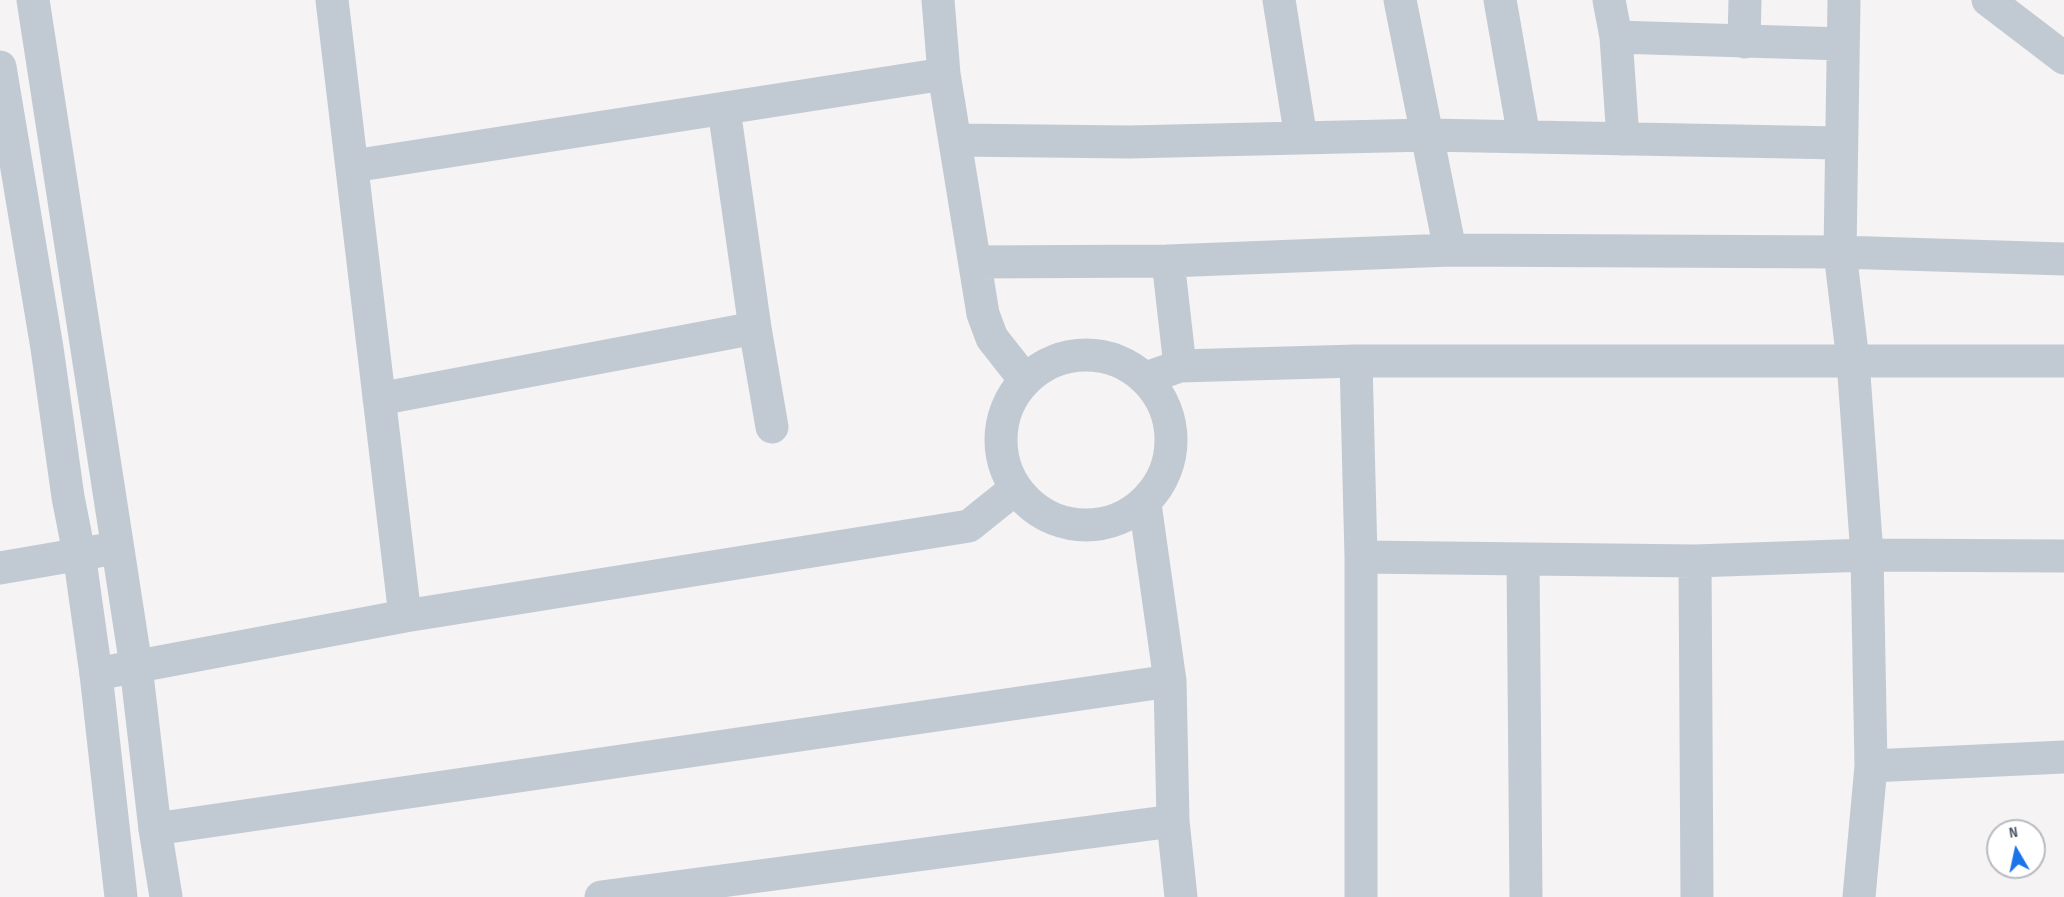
<!DOCTYPE html>
<style>
body{margin:0}
#map{position:relative;width:2064px;height:897px;overflow:hidden;background:#f5f3f3;font-family:"Sofia Sans Condensed",sans-serif}
canvas{display:block}
.north{position:absolute;left:1986px;top:819px;width:60px;height:60px;box-sizing:border-box;background:#fff;border:2px solid #b7bbc0;border-radius:50%;rotate:351deg;font-size:16px;font-weight:700;line-height:24px;text-align:center;color:#4a5661}
.north::after{content:'';display:block;margin:auto;width:21px;height:27px;background:#1a73e8;clip-path:polygon(50% 0,100% 100%,50% 72%,0 100%)}
</style>
<div id="map">
<canvas width="2064" height="897"></canvas>
<div class="north">N</div>
</div>
<script>
const ctx = document.querySelector('canvas').getContext('2d');
ctx.lineJoin = 'round';
const shape = rows => new Path2D(rows.map(r => 'M' + r).join(''));
function strokePath(path, color, width, dash) { ctx.strokeStyle = color; ctx.lineWidth = width; ctx.lineCap = dash ? 'butt' : 'round'; ctx.setLineDash(dash || []); ctx.stroke(path); }
strokePath(shape([
 [332,0,405,616],
 [938,0,944,74],
 [1279,0,1301,138],
 [1400,0,1450,250],
 [1500,0,1524,137],
 [1609,0,1616,37,1623,139],
 [1844,0,1840,252,1853,361,1867,555,1871,766,2064,757],
 [1988,0,2064,58],
 [1616,37,1843,44],
 [1744,42,1745,0],
 [724,109,755,328,772,427],
 [955,140,1129,142,1428,135,1840,143],
 [353,166,944,74,983,314,992,338,1025,380],
 [1168,261,1180,366],
 [976,262,1168,261,1450,250,1840,252,2064,259],
 '1001 440a85 85 0 1 1 170 0a85 85 0 1 1-170 0Z',
 [1356,361,1361,557,1695,561,1867,555,2064,556],
 [1146,378,1180,366,1356,361,2064,361],
 [379,399,755,328],
 [1145,504,1170,681,1173,821,1181,897],
 [1523,560,1526,897],
 [1695,561,1697,897],
 [0,568,116,548],
 [96,674,405,616,969,526,1015,489],
 [155,829,1170,681],
 [601,897,1173,821],
 [1361,897,1361,557],
 [1859,897,1871,766]
]), '#c1cad2', 33);
strokePath(shape([
 [33,0,136,666,155,829,166,897],
 [0,67,47,348,68,497,79,553,96,674,121,897]
]), '#c1cad2', 33);
</script>
